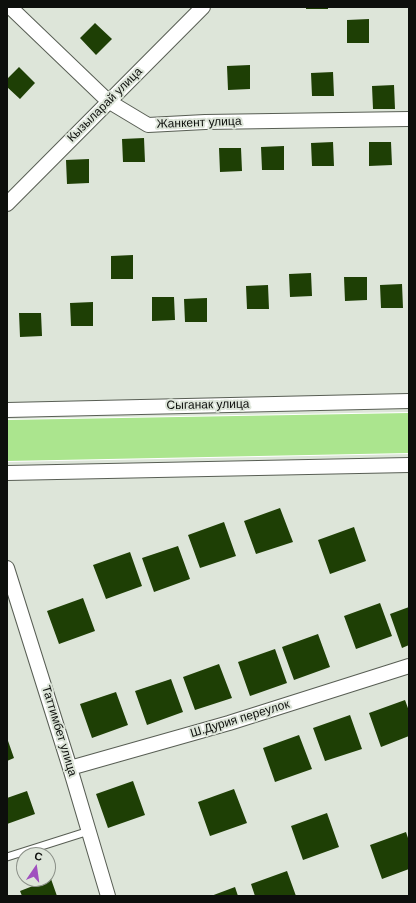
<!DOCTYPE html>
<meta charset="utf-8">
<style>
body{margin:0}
#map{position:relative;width:416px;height:903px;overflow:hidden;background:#dde5d9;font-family:Helvetica,sans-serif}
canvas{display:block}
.frame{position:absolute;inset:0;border:8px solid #0d0f0c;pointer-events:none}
.north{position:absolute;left:16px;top:847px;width:40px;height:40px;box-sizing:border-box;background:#dde5d9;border:1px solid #8a8f87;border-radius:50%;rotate:13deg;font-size:11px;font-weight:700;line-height:16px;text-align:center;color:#0d0f0c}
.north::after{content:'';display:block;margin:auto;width:14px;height:18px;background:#a04fbf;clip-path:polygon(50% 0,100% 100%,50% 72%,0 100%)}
</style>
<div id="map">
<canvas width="416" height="903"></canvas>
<div class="frame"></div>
<div class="north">С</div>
</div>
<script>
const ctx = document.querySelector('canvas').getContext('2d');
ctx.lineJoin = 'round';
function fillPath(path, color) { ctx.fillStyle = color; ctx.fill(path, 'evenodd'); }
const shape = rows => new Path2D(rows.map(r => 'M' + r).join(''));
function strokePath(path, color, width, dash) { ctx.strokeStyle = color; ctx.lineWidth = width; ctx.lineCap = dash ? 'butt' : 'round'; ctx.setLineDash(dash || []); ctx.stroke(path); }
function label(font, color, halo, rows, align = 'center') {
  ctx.font = font + ' Helvetica,sans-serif'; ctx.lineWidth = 4; ctx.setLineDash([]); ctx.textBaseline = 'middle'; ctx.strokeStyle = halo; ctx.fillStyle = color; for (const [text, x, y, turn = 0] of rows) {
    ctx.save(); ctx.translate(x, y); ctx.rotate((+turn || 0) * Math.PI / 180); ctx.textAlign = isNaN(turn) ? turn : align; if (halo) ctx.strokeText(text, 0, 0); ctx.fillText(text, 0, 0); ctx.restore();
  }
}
fillPath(shape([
 [306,7,328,7,328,9,306,9],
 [369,19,369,43,347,43,347,20],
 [95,23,112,39,96,55,80,38],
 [250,65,250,89,228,90,227,66],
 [19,67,35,83,20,99,7,87,7,79],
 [333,72,334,96,312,96,311,73],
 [394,85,395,109,373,109,372,86],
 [144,138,145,162,123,162,122,139],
 [333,142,334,166,312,166,311,143],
 [369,142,391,142,392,165,369,166],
 [284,146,284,170,262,170,261,147],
 [219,148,241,148,242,171,220,172],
 [89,159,89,183,67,184,66,160],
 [133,255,133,279,111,279,111,256],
 [311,273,312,296,290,297,289,274],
 [344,277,367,277,367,300,345,301],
 [402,284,403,308,381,308,380,285],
 [268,285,269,309,247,309,246,286],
 [152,297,174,297,175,320,152,321],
 [207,298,207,322,185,322,184,299],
 [93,302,93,326,71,326,70,303],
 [19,313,41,313,42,336,20,337],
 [280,508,293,542,256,554,244,521],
 [224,522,236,556,200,568,188,535],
 [354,527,366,561,330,574,318,540],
 [178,546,190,579,154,592,142,558],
 [130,552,142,586,106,599,93,565],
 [83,598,95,631,59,644,47,611],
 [380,603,392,636,356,649,344,616],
 [409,607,409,645,402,648,390,614],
 [318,634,330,667,294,680,282,647],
 [275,649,287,683,250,696,238,662],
 [219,664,232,698,195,710,183,677],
 [171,679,183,712,147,725,135,691],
 [116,692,128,725,92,738,80,704],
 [405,700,409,711,409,736,381,747,369,713],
 [350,715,362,749,325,761,313,728],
 [299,735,312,769,275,782,263,748],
 [7,738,14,758,7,761],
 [133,781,145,815,108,828,96,794],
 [234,789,247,823,210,836,198,802],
 [27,791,35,814,7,824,7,798],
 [327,813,339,847,303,860,291,826],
 [406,832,409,841,409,869,382,879,370,845],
 [287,871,296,896,255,896,251,884],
 [51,879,57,896,22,896,20,891],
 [235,887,238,896,211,896]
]), '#1e3f05');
const lane = shape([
 [7,857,89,831]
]);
const street = shape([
 [10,7,108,101,148,125,205,122,409,119],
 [7,204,203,7],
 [7,410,409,401],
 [7,473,409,465],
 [7,568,70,768,108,896],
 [70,768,229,723,409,666]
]);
const highway = shape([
 [7,431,409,424],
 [7,450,409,442]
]);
strokePath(lane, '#585e54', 9);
strokePath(street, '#585e54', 16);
strokePath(highway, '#fff', 24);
strokePath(lane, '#fff', 7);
strokePath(street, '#fff', 14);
strokePath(highway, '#abe58e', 22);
label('12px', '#0d0f0c', '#dde5d9', [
 ["Кызыларай улица",105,105,-45],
 ["Жанкент улица",199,123,-2],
 ["Сыганак улица",208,405,-1],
 ["Ш.Дурия переулок",240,719,-17],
 ["Таттимбет улица",59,731,73]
]);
</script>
